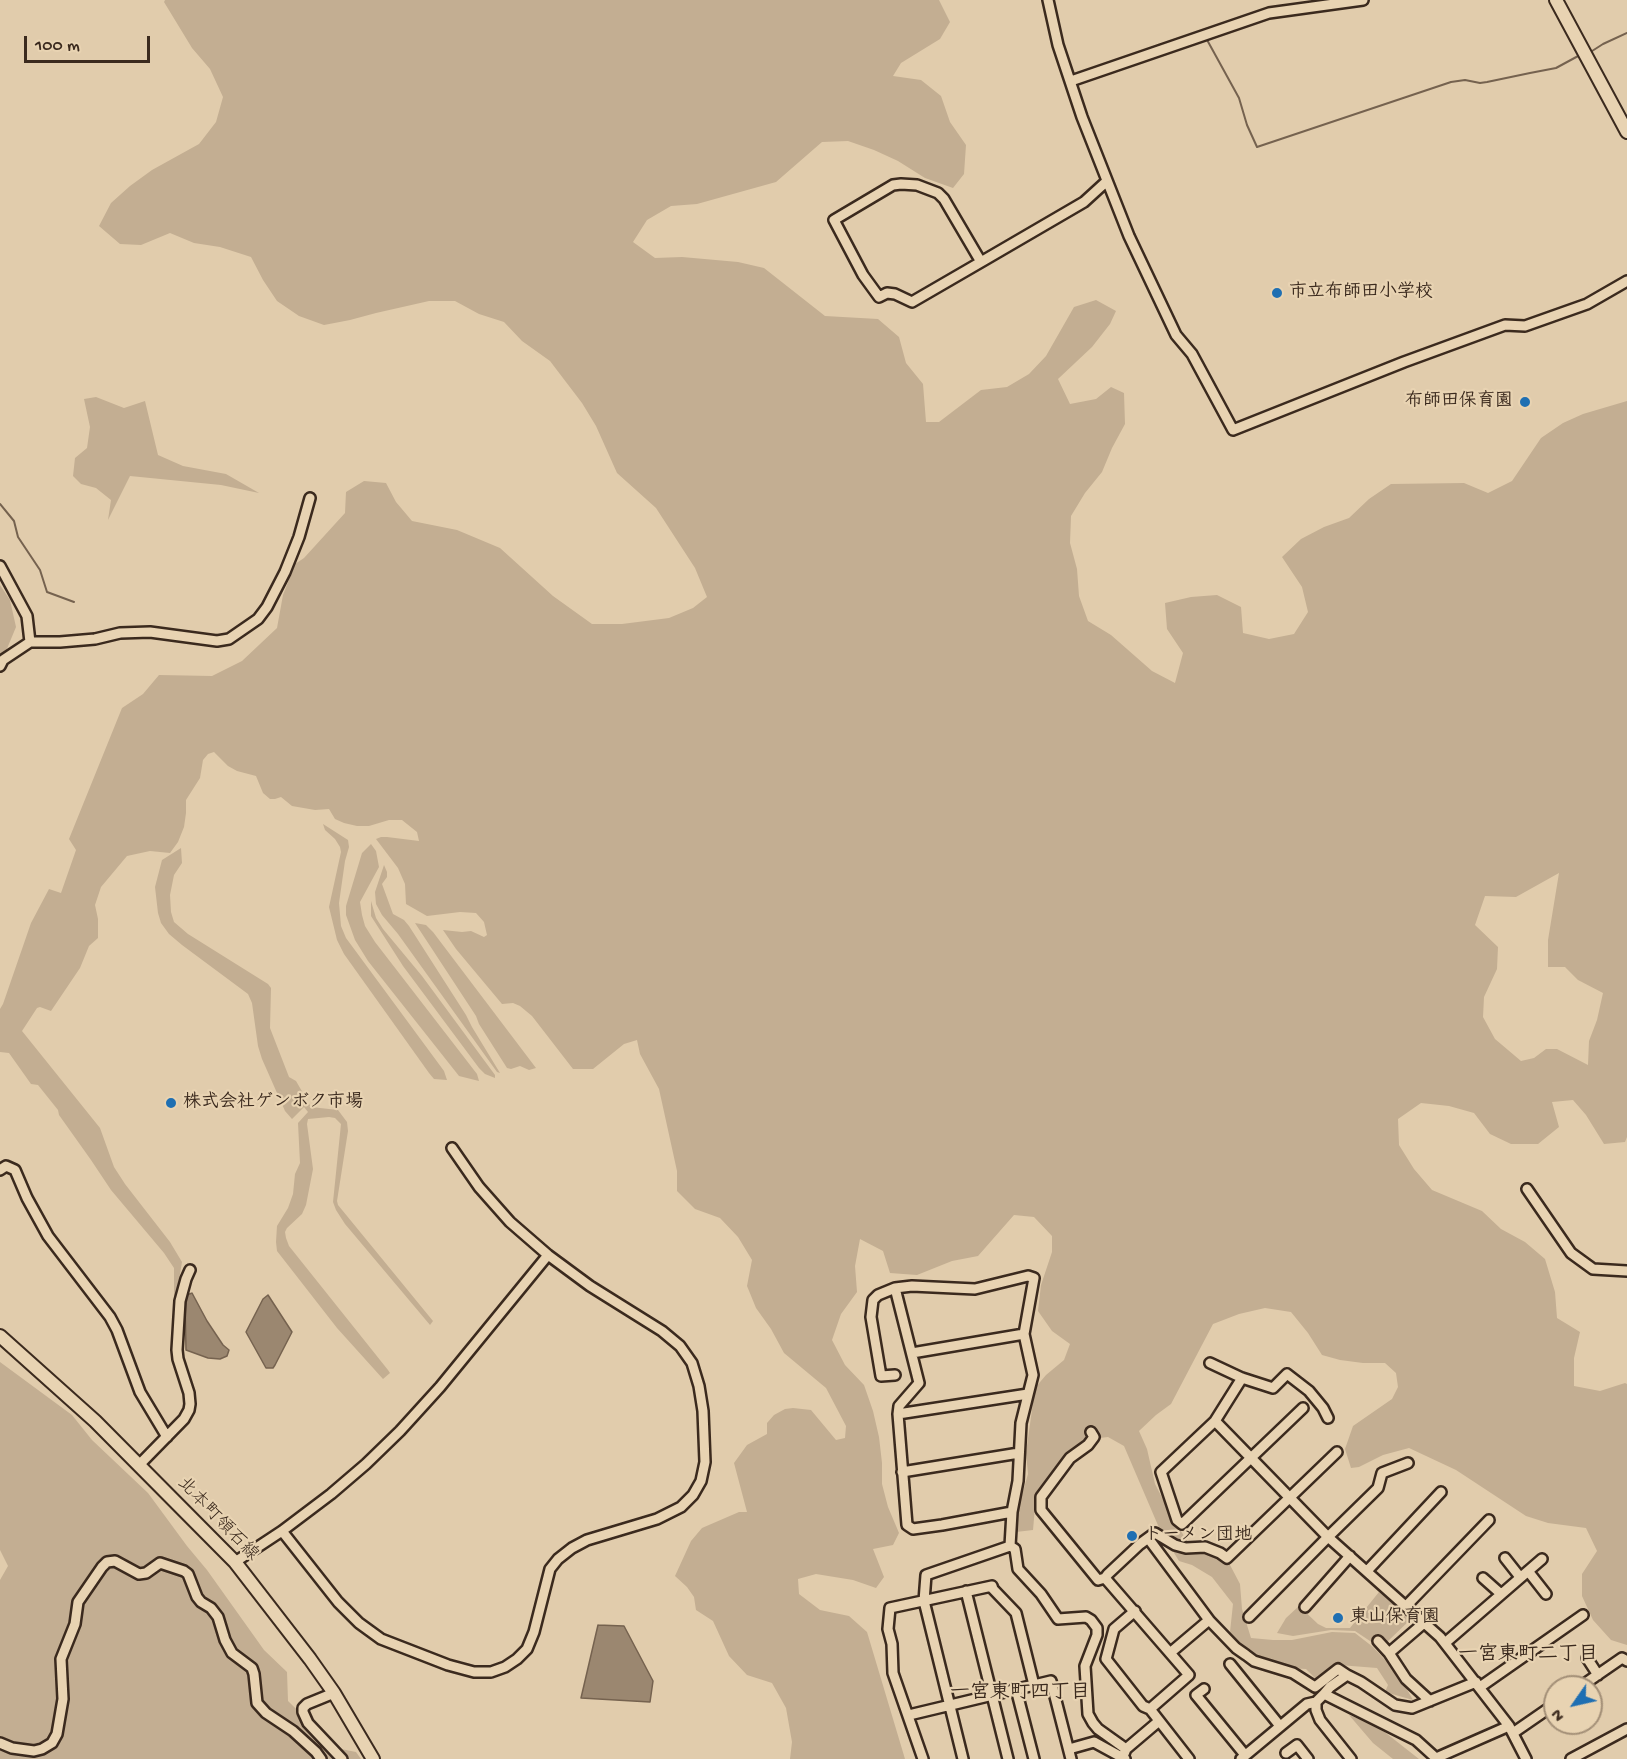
<!DOCTYPE html>
<meta charset="utf-8">
<style>
body{margin:0}
#map{position:relative;width:1627px;height:1759px;overflow:hidden;background:#e1ccac;font-family:"Gochi Hand",sans-serif}
canvas{display:block}
.north{position:absolute;left:1543px;top:1675px;width:60px;height:60px;box-sizing:border-box;background:#e8d3b2;border:2px solid #a38f77;border-radius:50%;rotate:236deg;font-size:16px;font-weight:700;line-height:24px;text-align:center;color:#3b2a1e}
.north::after{content:'';display:block;margin:auto;width:21px;height:27px;background:#1f6fb2;clip-path:polygon(50% 0,100% 100%,50% 72%,0 100%)}
.scale{position:absolute;left:24px;top:36px;width:126px;height:27px;box-sizing:border-box;border:3px solid #3b2a1e;border-top:0;padding-left:8px;font-size:18px;line-height:21px;white-space:nowrap;color:#3b2a1e;-webkit-text-stroke:4px #e8d3b2;paint-order:stroke}
</style>
<div id="map">
<canvas width="1627" height="1759"></canvas>
<div class="north">N</div>
<div class="scale">100 m</div>
</div>
<script>
const ctx = document.querySelector('canvas').getContext('2d');
ctx.lineJoin = 'round';
function fillPath(path, color) { ctx.fillStyle = color; ctx.fill(path, 'evenodd'); }
const shape = rows => new Path2D(rows.map(r => 'M' + r).join(''));
function strokePath(path, color, width, dash) { ctx.strokeStyle = color; ctx.lineWidth = width; ctx.lineCap = dash ? 'butt' : 'round'; ctx.setLineDash(dash || []); ctx.stroke(path); }
function label(font, color, halo, rows, align = 'center') {
  ctx.font = font + ' "Gochi Hand","Klee One",sans-serif'; ctx.lineWidth = 4.5; ctx.setLineDash([]); ctx.textBaseline = 'middle'; ctx.strokeStyle = halo; ctx.fillStyle = color; for (const [text, x, y, turn = 0] of rows) {
    ctx.save(); ctx.translate(x, y); ctx.rotate((+turn || 0) * Math.PI / 180); ctx.textAlign = isNaN(turn) ? turn : align; if (halo) ctx.strokeText(text, 0, 0); ctx.fillText(text, 0, 0); ctx.restore();
  }
}
fillPath(shape([
 [165,0,939,0,950,22,940,39,901,63,893,76,921,80,941,96,950,122,966,145,964,174,953,188,925,178,898,161,874,150,848,141,822,142,776,182,697,204,671,206,647,220,633,242,655,258,682,257,738,262,764,268,825,316,878,319,899,337,906,363,923,384,926,422,939,422,981,390,1007,387,1029,374,1046,356,1074,307,1096,300,1116,311,1110,324,1092,347,1058,379,1070,404,1096,399,1111,387,1124,393,1125,424,1112,448,1102,472,1085,493,1071,516,1070,543,1077,569,1079,596,1088,621,1111,635,1152,671,1175,683,1183,653,1167,629,1165,603,1191,597,1217,595,1241,607,1243,633,1269,639,1294,634,1308,612,1302,587,1282,557,1301,539,1324,527,1349,518,1369,499,1391,484,1464,483,1488,493,1512,481,1541,438,1563,423,1583,414,1627,401,1627,1137,1625,1142,1604,1144,1586,1115,1573,1100,1552,1102,1559,1127,1538,1144,1511,1144,1490,1134,1474,1113,1449,1106,1421,1103,1398,1119,1399,1145,1414,1169,1432,1190,1482,1211,1501,1229,1525,1242,1545,1259,1555,1292,1557,1318,1580,1332,1574,1358,1574,1386,1600,1391,1625,1383,1627,1384,1627,1645,1611,1640,1593,1620,1582,1596,1582,1574,1597,1551,1586,1528,1548,1523,1526,1516,1456,1470,1409,1448,1383,1455,1359,1467,1351,1468,1345,1449,1353,1426,1392,1399,1398,1387,1396,1373,1385,1363,1363,1363,1340,1360,1322,1355,1308,1333,1291,1312,1265,1308,1239,1314,1213,1324,1171,1404,1156,1415,1139,1431,1147,1449,1155,1484,1172,1517,1191,1547,1208,1553,1230,1565,1240,1584,1242,1609,1251,1638,1273,1640,1292,1640,1332,1632,1355,1633,1373,1647,1398,1674,1413,1700,1385,1692,1388,1685,1377,1668,1339,1665,1318,1681,1306,1669,1287,1668,1264,1661,1245,1648,1230,1632,1233,1604,1212,1577,1192,1565,1179,1561,1160,1530,1124,1446,1108,1437,1083,1440,1065,1458,1036,1496,1033,1530,1016,1532,1018,1509,1028,1474,1026,1453,1035,1388,1046,1375,1064,1360,1070,1344,1052,1331,1038,1311,1041,1285,1052,1252,1052,1236,1034,1217,1014,1215,978,1256,952,1261,917,1275,890,1273,883,1251,860,1239,855,1266,857,1292,841,1314,832,1340,845,1365,864,1385,873,1411,879,1437,882,1463,882,1484,888,1507,899,1533,893,1545,873,1549,884,1577,876,1588,853,1580,816,1574,798,1579,799,1594,820,1610,849,1616,867,1632,905,1759,790,1759,792,1742,786,1708,772,1683,747,1675,729,1656,713,1621,696,1610,694,1597,687,1587,675,1576,691,1541,702,1528,739,1512,747,1512,734,1463,747,1445,767,1434,767,1423,774,1415,785,1409,793,1408,811,1410,836,1440,845,1438,846,1426,826,1388,784,1353,771,1329,756,1308,747,1286,752,1260,738,1237,720,1218,695,1209,677,1191,677,1171,659,1089,640,1054,637,1040,624,1044,593,1069,573,1069,532,1016,520,1006,513,1003,502,1004,456,949,443,930,462,932,471,931,484,937,487,935,484,922,476,913,460,912,427,916,406,904,405,884,398,868,376,839,381,837,387,837,419,841,417,832,402,820,389,820,369,826,357,826,344,823,335,819,329,809,315,810,292,806,281,797,275,799,270,799,263,793,256,776,237,771,228,766,214,752,208,754,203,760,200,778,186,800,186,813,184,827,178,842,170,853,150,851,127,856,101,887,95,905,98,919,98,938,89,946,80,968,51,1011,40,1007,37,1008,22,1031,100,1128,114,1167,125,1184,170,1242,182,1262,176,1298,174,1299,174,1268,164,1253,111,1190,91,1160,59,1115,58,1110,38,1085,31,1084,9,1053,0,1052,0,1009,3,1004,31,923,49,889,61,893,76,850,69,839,122,708,143,694,159,675,212,676,242,661,277,628,283,595,295,564,304,558,345,513,346,492,364,481,386,483,396,502,412,521,457,530,500,548,553,596,592,624,622,624,669,618,693,608,707,597,695,568,656,508,617,473,596,426,582,403,550,361,522,341,504,322,479,314,455,301,429,301,376,313,350,320,324,325,299,316,277,301,263,280,251,257,220,247,194,243,170,233,141,245,120,244,99,226,111,203,130,186,152,170,199,144,216,122,223,97,210,69,192,48,164,2],
 [1559,873,1548,940,1548,967,1565,967,1578,980,1603,993,1597,1020,1589,1041,1588,1065,1557,1049,1546,1049,1534,1058,1521,1061,1495,1039,1483,1017,1484,997,1497,969,1498,947,1475,925,1485,896,1516,897],
 [96,397,124,408,145,401,158,455,183,466,226,474,259,493,221,485,130,476,108,520,111,500,96,488,81,484,73,476,75,458,87,448,90,427,84,399],
 [0,585,10,600,16,627,6,651,0,656],
 [323,824,348,840,349,847,345,861,339,903,341,926,346,938,444,1071,447,1080,434,1079,429,1073,344,954,337,940,329,907,341,852,340,847,335,839,325,830],
 [371,844,376,851,379,867,360,902,362,915,365,926,375,942,477,1074,479,1081,459,1076,368,961,355,940,346,915,346,906,362,853],
 [181,848,182,863,174,875,170,895,171,912,174,922,188,934,268,984,271,988,270,1028,289,1077,296,1081,311,1107,338,1110,347,1122,348,1131,337,1201,338,1205,433,1321,430,1325,345,1224,336,1210,333,1202,341,1124,335,1118,329,1117,308,1119,307,1124,313,1169,306,1205,302,1214,287,1228,285,1232,286,1238,289,1246,388,1370,390,1373,383,1379,337,1328,277,1251,276,1242,277,1226,288,1208,293,1194,295,1174,300,1163,298,1123,308,1112,304,1107,292,1119,285,1111,262,1059,258,1046,252,1003,248,994,182,945,169,934,161,923,158,913,155,887,162,860],
 [384,865,387,872,387,877,382,884,393,914,404,920,409,926,466,1015,472,1027,500,1073,497,1072,398,934,382,915,376,904,375,892],
 [371,901,376,918,383,929,422,976,495,1075,495,1078,485,1074,479,1068,403,966,371,916],
 [415,923,426,925,433,932,536,1068,529,1070,520,1066,511,1069,507,1068,479,1024,476,1016],
 [0,1362,72,1415,92,1440,148,1493,187,1546,207,1570,264,1650,287,1672,288,1701,336,1748,356,1752,361,1759,0,1759,0,1580,8,1566,0,1550],
 [1379,1592,1411,1619,1387,1642,1377,1636,1373,1643,1355,1631,1331,1630,1293,1636,1277,1633,1286,1618,1299,1606,1318,1624,1326,1628,1350,1628],
 [1349,1715,1377,1726,1419,1759,1393,1759,1373,1743]
]), '#c3ae92');
const water = shape([
 [192,1293,207,1321,223,1345,229,1350,227,1356,220,1359,208,1358,186,1350,185,1302,187,1295,192,1293],
 [268,1295,292,1332,275,1365,273,1368,266,1368,246,1332,263,1299,268,1295],
 [598,1625,624,1626,653,1681,650,1702,581,1698,598,1625]
]);
fillPath(water, '#9b8770');
strokePath(water, '#75624f', 1.5);
strokePath(shape([
 [1206,38,1239,98,1247,125,1257,147,1451,82,1465,80,1480,83,1487,82,1530,73,1556,68,1580,55],
 [1589,53,1603,44,1627,33],
 [0,504,14,521,18,537,40,570,47,592,74,602]
]), '#75624f', 2);
const minor = shape([
 [1048,0,1058,45,1082,117,1129,236,1176,335,1192,354,1233,430,1404,362,1505,325,1525,326,1587,304,1627,281],
 [1071,81,1269,13,1363,0],
 [901,184,917,185,938,193,944,199,981,262,912,302,895,294,887,293,879,297,863,275,834,220,893,185,901,184],
 [981,262,1084,202,1107,181],
 [0,566,27,616,30,642],
 [0,666,3,660,30,642,60,642,95,639,120,633,150,632,217,641,229,639,258,619,267,607,285,572,299,537,310,498],
 [0,1170,6,1166,15,1170,27,1198,48,1236,110,1317,117,1330,140,1392,167,1437],
 [1527,1189,1571,1253,1593,1269,1627,1271],
 [895,1288,919,1383,899,1406,898,1414,907,1525,913,1529,942,1525,1012,1512],
 [912,1353,1024,1334],
 [1210,1363,1242,1378,1273,1388,1287,1374,1309,1391,1323,1408,1328,1418],
 [895,1375,881,1376,871,1317,873,1300,878,1295,895,1288,912,1286,975,1289,1028,1276,1034,1278,1024,1334,1033,1375,1021,1423,1018,1481,1012,1512,1010,1546],
 [1242,1378,1215,1421,1161,1472,1177,1520,1182,1524,1303,1408],
 [898,1414,1028,1394],
 [1215,1421,1328,1537,1440,1637,1509,1726,1526,1759],
 [1091,1432,1094,1437,1088,1445,1070,1458,1041,1497,1041,1510,1098,1580,1105,1578],
 [139,1465,184,1419,189,1410,190,1404,189,1393,178,1359,177,1350,180,1301,186,1279,190,1270],
 [902,1472,1019,1453],
 [282,1531,338,1602,359,1623,381,1639,448,1665,474,1672,491,1672,505,1667,517,1659,527,1649,534,1632,550,1569,558,1559,572,1548,587,1540,657,1519,681,1507,693,1495,701,1481,705,1462,703,1411,699,1386,692,1363,680,1346,662,1331,590,1286,548,1255,510,1222,479,1187,452,1148],
 [1148,1538,1209,1620,1170,1653],
 [1010,1546,1015,1549,1018,1569,1041,1594,1058,1619,1086,1617,1091,1620,1097,1628,1097,1635,1085,1666,1088,1714,1093,1723,1098,1729,1126,1749],
 [1505,1558,1520,1577],
 [235,1562,282,1531,331,1494,366,1464,400,1431,440,1387,548,1255],
 [1367,1571,1441,1492],
 [1528,1571,1546,1594],
 [1105,1578,1108,1574,1140,1544,1155,1533,1175,1545,1186,1548,1205,1547,1220,1553,1227,1558,1337,1452],
 [1105,1578,1189,1675,1150,1709,1189,1759],
 [1483,1578,1501,1594],
 [966,1591,1008,1759],
 [1406,1606,1489,1520],
 [1305,1607,1350,1556],
 [1135,1611,1114,1629,1106,1659,1143,1706,1150,1709],
 [1249,1617,1328,1537,1378,1488,1382,1473,1408,1463],
 [1209,1620,1236,1648,1246,1655,1254,1661,1293,1673,1315,1687,1338,1669,1347,1675],
 [1378,1641,1389,1653,1406,1679,1430,1701],
 [1445,1643,1542,1559],
 [1389,1653,1425,1622],
 [1587,1658,1598,1675],
 [1230,1664,1280,1726],
 [1480,1687,1583,1615],
 [1580,1687,1622,1658,1627,1661],
 [1016,1689,1034,1759],
 [1204,1689,1196,1695,1245,1755],
 [334,1693,307,1704,303,1708,303,1712,308,1723,342,1759],
 [1324,1694,1416,1740,1437,1759],
 [909,1715,1051,1681,1071,1759],
 [1513,1733,1555,1704],
 [0,1743,12,1748,34,1751,42,1749,52,1743,57,1734,63,1699,61,1659,75,1624,78,1602,102,1567,107,1562,115,1561,139,1574,146,1573,160,1563,184,1571,188,1574,197,1597,201,1602,211,1608,218,1617,225,1640,232,1653,252,1668,254,1674,257,1703,266,1713,293,1731,316,1752,321,1759],
 [1069,1749,1094,1742,1125,1759],
 [1286,1753,1297,1745,1308,1759],
 [1124,1754,1126,1749,1159,1721],
 [1436,1758,1509,1726],
 [923,1759,893,1673,892,1644,888,1629,890,1608,992,1586,993,1589,1016,1613,1034,1685],
 [963,1759,924,1601,926,1575,1010,1546],
 [1241,1759,1307,1704,1316,1702],
 [1351,1759,1320,1720,1316,1710,1316,1702,1324,1694,1330,1687,1347,1675,1361,1682,1395,1705,1412,1708,1476,1682],
 [1571,1759,1627,1729]
]);
const major = shape([
 [1556,0,1627,132],
 [0,1336,95,1421,235,1562,310,1659,334,1693,373,1759]
]);
strokePath(minor, '#3b2a1e', 14);
strokePath(major, '#3b2a1e', 16);
strokePath(minor, '#e8d3b2', 9);
strokePath(major, '#e8d3b2', 12);
for (const [x, y, r, color] of [
 [1277,293,6,"#1f6fb2"],
 [1525,402,6,"#1f6fb2"],
 [171,1103,6,"#1f6fb2"],
 [1132,1536,6,"#1f6fb2"],
 [1338,1618,6,"#1f6fb2"]
]) { const dot = new Path2D(); dot.arc(x, y, r, 0, 2 * Math.PI); ctx.fillStyle = color; ctx.fill(dot); strokePath(dot, '#e8d3b2', 2); }
label('bold 18px', '#3b2a1e', '#e8d3b2', [
 ["市立布師田小学校",1289,293],
 ["布師田保育園",1513,402,"right"],
 ["株式会社ゲンボク市場",183,1103],
 ["トーメン団地",1144,1536],
 ["東山保育園",1350,1618]
], 'left');
label('18px', '#3b2a1e', '#e8d3b2', [
 ["北本町領石線",217,1520,46]
]);
label('bold 20px', '#3b2a1e', '#e8d3b2', [
 ["一宮東町二丁目",1528,1656],
 ["一宮東町四丁目",1020,1694]
]);
</script>
